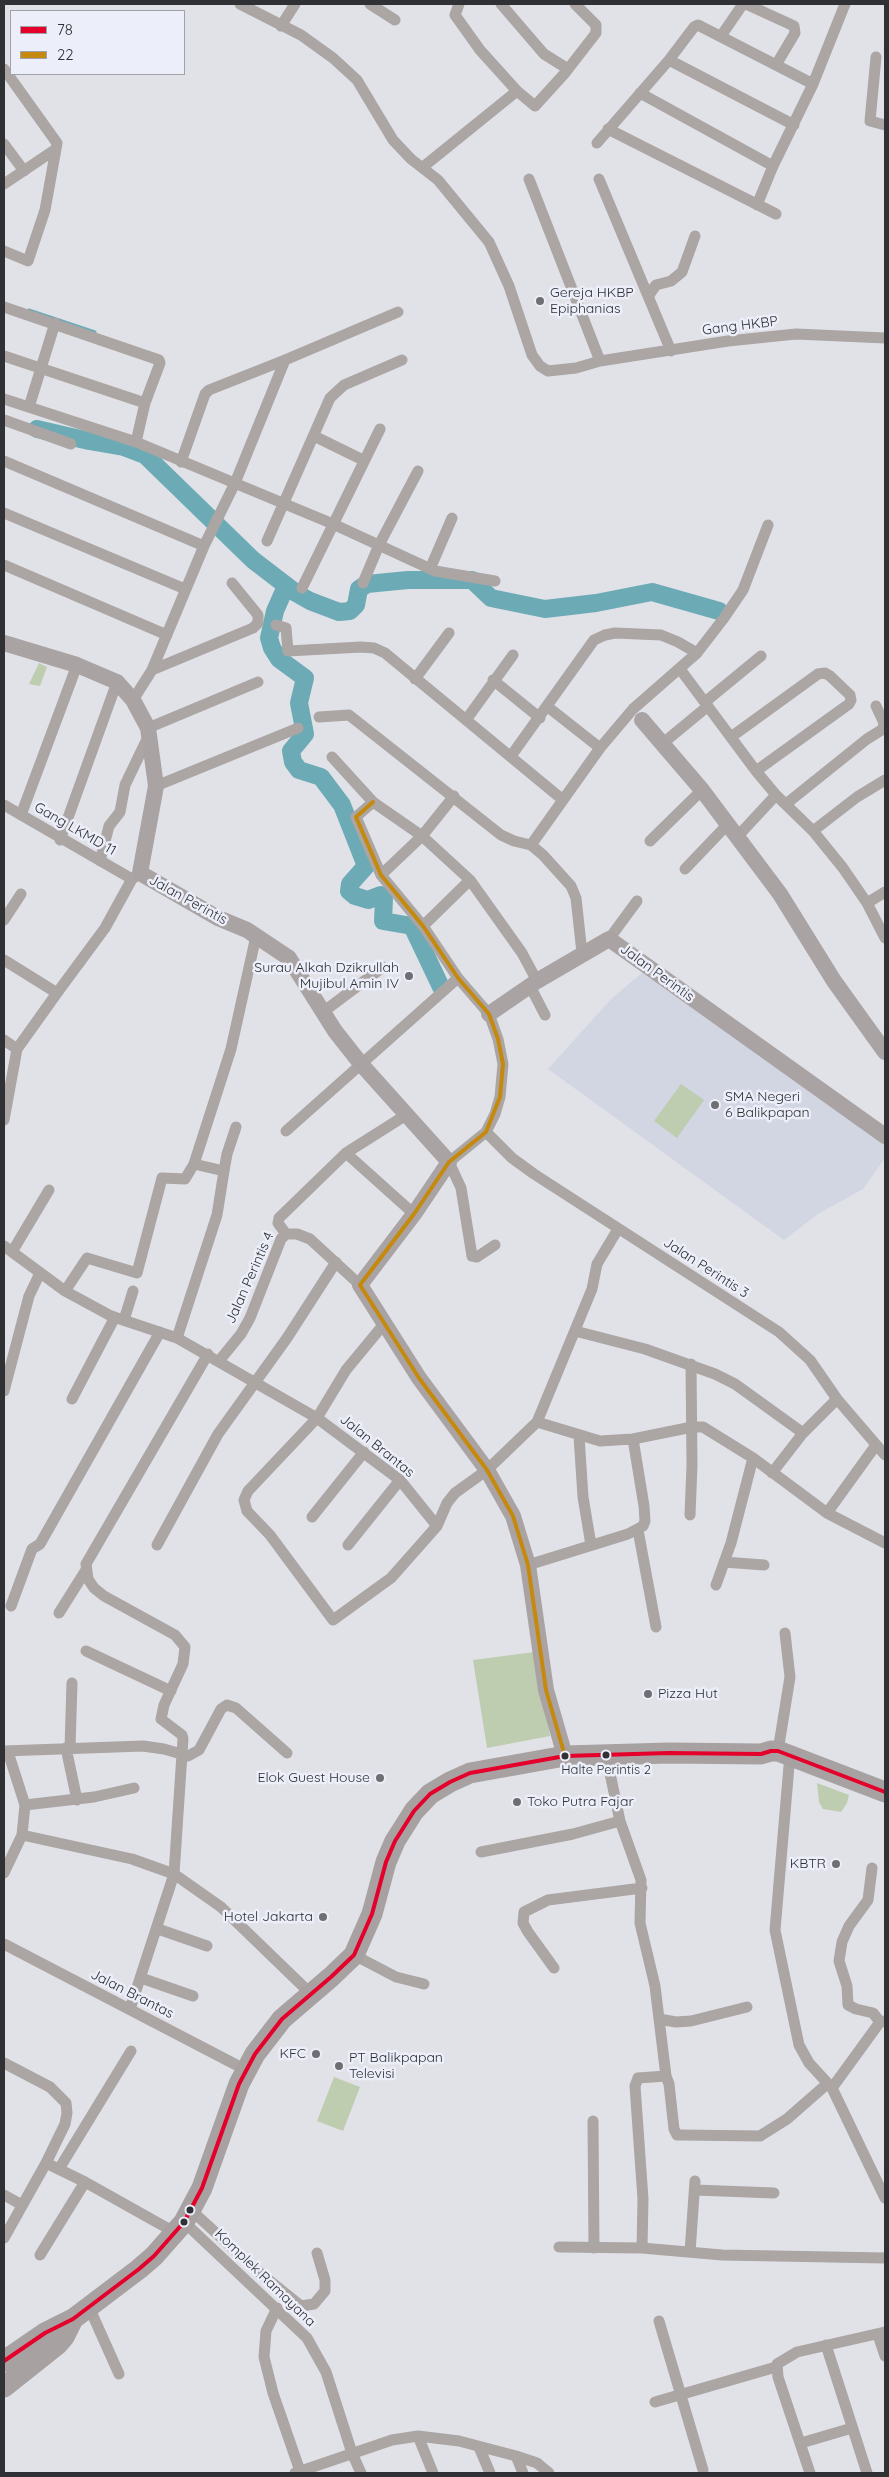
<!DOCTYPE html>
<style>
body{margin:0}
#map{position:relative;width:889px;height:2477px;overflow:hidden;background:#e1e2e8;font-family:Quicksand,sans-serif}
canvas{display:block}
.frame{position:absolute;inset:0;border:5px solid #2f3134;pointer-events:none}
.legend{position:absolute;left:10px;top:10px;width:175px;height:65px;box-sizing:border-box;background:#eceef9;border:1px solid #a0a2aa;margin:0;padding:6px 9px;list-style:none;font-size:15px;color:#2f3134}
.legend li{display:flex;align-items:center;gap:10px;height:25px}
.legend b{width:25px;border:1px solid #a0a2aa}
</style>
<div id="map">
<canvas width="889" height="2477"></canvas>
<div class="frame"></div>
<ul class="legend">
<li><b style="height:6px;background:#e4002b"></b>78</li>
<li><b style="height:6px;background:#c5890d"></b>22</li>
</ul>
</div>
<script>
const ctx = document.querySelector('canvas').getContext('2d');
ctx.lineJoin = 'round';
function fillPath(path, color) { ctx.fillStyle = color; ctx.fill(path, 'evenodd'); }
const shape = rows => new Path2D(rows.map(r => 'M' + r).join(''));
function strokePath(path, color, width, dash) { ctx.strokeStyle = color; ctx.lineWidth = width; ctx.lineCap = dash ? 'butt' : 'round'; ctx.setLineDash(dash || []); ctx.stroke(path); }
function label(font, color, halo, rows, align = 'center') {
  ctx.font = font + ' Quicksand,sans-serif'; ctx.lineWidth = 5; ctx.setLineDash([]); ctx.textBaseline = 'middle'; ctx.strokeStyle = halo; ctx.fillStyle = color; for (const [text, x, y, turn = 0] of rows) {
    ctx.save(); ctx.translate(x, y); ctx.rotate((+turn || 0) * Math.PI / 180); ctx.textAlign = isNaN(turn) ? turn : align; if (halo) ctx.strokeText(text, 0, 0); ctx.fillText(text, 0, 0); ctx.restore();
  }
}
fillPath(shape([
 [642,973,885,1141,885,1158,863,1189,818,1214,784,1240,548,1069,611,999]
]), '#d2d5e2');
fillPath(shape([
 [39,663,47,667,40,686,29,684],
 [681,1084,704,1100,677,1138,654,1121],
 [535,1652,550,1736,487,1748,473,1660],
 [817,1783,849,1795,847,1803,841,1812,823,1809,819,1802],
 [334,2077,360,2087,343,2131,317,2121]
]), '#beccb0');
strokePath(shape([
 [29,310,95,332]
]), '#6cabb6', 3);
strokePath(shape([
 [37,429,89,441,124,447,145,455,253,560,296,593,310,601,339,612,350,611,356,605,359,589,367,584,408,580,472,580,491,598,545,609,596,603,652,592,719,611],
 [286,586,275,611,269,638,272,648,279,659,305,678,299,703,305,734,291,751,293,762,299,770,321,777,342,805,366,866,350,884,349,891,355,896,368,900,381,895,384,898,383,921,412,926,441,987]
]), '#6cabb6', 18);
strokePath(shape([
 [240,4,301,35,333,58,357,80,393,140,411,159,438,180,489,242,509,286,532,355,540,366,548,371,576,368,600,361,728,341,796,334,885,338],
 [370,4,395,20],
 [459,4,455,15,480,50,517,91,535,106,565,73,596,33,596,25,575,4],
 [501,4,544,54,568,69],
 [746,4,794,26,795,33,776,65],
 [281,26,295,4],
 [721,36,743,4],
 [876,57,870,121,885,125],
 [669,60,794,125],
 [4,69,57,143,56,149,4,184],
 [640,93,773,166],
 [608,129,776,214],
 [597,143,669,60,694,27,698,25,813,84],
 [4,144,24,171],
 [423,167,517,91],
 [529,179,600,361],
 [599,179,671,351],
 [757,205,773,166,813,84,845,4],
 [4,251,28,261,45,210,56,149],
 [649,295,656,285,671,281,682,272,695,236],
 [4,307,159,360,160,363,145,403,136,442],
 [4,356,145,403],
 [4,399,136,442,333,524,435,571,495,581],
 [29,407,55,323],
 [4,420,71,444],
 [314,436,363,460],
 [4,461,204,546],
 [181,462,205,394,209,390,285,360],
 [4,513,185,589],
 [267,541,330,398,344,385,402,360],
 [4,565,167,635],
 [430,569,452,518],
 [363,583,379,545,418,471],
 [302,588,380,429],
 [276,625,286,628,288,651,361,647,374,648,385,653,563,800,600,748,633,709,697,653,724,618,743,590,768,525],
 [680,669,756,771,776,795,813,831,843,868,867,903,885,938],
 [152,670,253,628,258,623,258,615,232,583],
 [415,679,449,633],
 [493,680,540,718],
 [133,700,152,670,204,546,235,483,285,360,398,312],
 [705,702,761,656],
 [548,707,600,748],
 [319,717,349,715,501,835,514,841,531,845,543,855,571,886,576,898,582,953],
 [466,720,513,655],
 [148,728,258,682],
 [731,737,818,674,825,673,830,676,850,695,851,700,849,704,756,771],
 [662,744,708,706],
 [511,756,594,640,605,635,615,633,661,635,678,642,697,653],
 [332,757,373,802,422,836,470,880,522,953,537,981],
 [156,786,298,728],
 [373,802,356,817,381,875,423,926,458,978,489,1014,498,1039,503,1064,500,1097,495,1114,486,1132,449,1162,461,1188,472,1256,477,1257,495,1245],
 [786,804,867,739,883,729,884,723,876,706],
 [4,805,132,879],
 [21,815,77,665],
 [813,831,857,797,885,780],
 [737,837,776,795],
 [60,840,117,682],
 [650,841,702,790],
 [531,845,563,800],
 [100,861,109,826,120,812,125,785,149,735],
 [685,869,728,824],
 [381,875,422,836,454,796],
 [867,903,885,892],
 [4,920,21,894],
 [423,926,470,880],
 [609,939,637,901],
 [4,960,57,993,105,928,132,879,140,873],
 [530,986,545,1015],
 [323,1012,383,967],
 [4,1040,17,1049],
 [4,1120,17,1049,57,993],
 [286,1131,458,978],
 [486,1132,512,1158,534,1174,779,1332,810,1360,837,1399,885,1455],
 [346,1153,414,1214],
 [224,1171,227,1154,236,1127],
 [286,1234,278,1223,279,1218,346,1153,406,1115],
 [4,1246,65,1291,111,1316,177,1338,317,1418,400,1480,437,1526],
 [12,1252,49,1190],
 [65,1291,87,1258,137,1273,162,1178,185,1179,194,1164],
 [124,1320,133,1291],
 [384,1324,346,1370,317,1418,248,1491,244,1500,247,1511,270,1535,333,1620,391,1578,437,1526,447,1503,455,1493,487,1470,537,1422,592,1289,597,1264,618,1229],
 [575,1331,645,1349,715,1374,735,1384,803,1433,837,1399],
 [177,1338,217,1215,224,1171,194,1164,231,1049,256,936],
 [219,1361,241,1334,250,1318,281,1239,286,1234,297,1234,310,1239,360,1285],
 [4,1391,29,1296,40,1273],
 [72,1399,115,1317],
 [537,1422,600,1441,633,1439,692,1427,703,1427,753,1458,827,1513,885,1543],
 [579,1436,583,1497,591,1545],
 [772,1473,803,1433],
 [827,1513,876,1445],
 [690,1515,692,1465,691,1364],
 [312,1517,364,1452],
 [638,1530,656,1627],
 [157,1545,218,1434,287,1338,336,1262],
 [348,1545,400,1480],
 [724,1562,764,1565],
 [528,1565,628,1534,643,1526,645,1521,644,1506,633,1439],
 [716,1585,731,1543,753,1458],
 [11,1606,32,1549,40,1544,160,1332],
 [59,1613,86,1570],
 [86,1651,171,1691],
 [66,1748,77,1800],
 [70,1748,72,1683],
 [4,1751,143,1746,164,1749,188,1756,199,1750,221,1709,227,1705,236,1708,287,1753],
 [778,1751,790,1677,785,1633],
 [8,1752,25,1805,94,1797,134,1788],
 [606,1754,620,1821,641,1880,640,1923,655,1986,666,2076],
 [789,1766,775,1930,799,2045,809,2063,832,2088],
 [22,1835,132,1859,174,1874,221,1907,311,1994],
 [481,1852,573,1834,620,1821],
 [872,1868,868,1900,849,1926,842,1942,839,1961,847,1986,848,2005,856,2009,873,2013,880,2022],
 [4,1873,22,1835,25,1805],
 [158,1929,207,1946],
 [4,1944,246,2070],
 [354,1955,396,1977,424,1984],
 [554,1968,528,1932,523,1923,524,1912,548,1900,642,1888],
 [141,1978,193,1996],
 [130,2009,174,1874,183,1739,182,1735,161,1719,164,1705,183,1664,185,1647,175,1635,104,1596,94,1588,88,1579,86,1564,208,1354],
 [659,2019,676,2022,691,2021,747,2007],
 [885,2021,880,2022,832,2088,885,2198],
 [4,2063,50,2087,66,2103,67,2113,65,2124,46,2163],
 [593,2121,594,2248],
 [59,2169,131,2051],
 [695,2190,774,2193],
 [4,2195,22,2205],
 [192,2211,260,2273,301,2306,314,2304,325,2291,325,2280,317,2253],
 [184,2222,307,2338,326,2372,352,2453,361,2473],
 [4,2238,46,2163,85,2182,176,2233],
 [559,2247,642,2248,722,2255,885,2258],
 [642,2248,643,2199,635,2086,638,2078,666,2076,669,2084,674,2129,677,2135,681,2135,760,2136,787,2119,827,2084],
 [690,2252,695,2181],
 [40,2255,85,2182],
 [89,2307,119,2374],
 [277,2308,266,2331,264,2357,273,2393,300,2471],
 [659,2321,703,2470],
 [878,2335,885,2356],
 [826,2345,867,2473],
 [655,2402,776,2367],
 [418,2436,433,2473],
 [801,2443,852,2428],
 [479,2447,490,2473],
 [516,2456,537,2463,549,2473],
 [295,2473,392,2440,418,2436,459,2441,516,2456,523,2473],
 [810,2473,778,2377,777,2364,797,2352,885,2332]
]), '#aba5a4', 11);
strokePath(shape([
 [4,643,77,665,117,682,133,700,148,728,156,786,140,873,218,918,247,930,289,958,335,1031,361,1064,449,1162,414,1214,360,1285,419,1378,487,1470,513,1516,528,1565,546,1690,565,1756],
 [642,720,702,790,780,894,834,981,885,1052],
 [489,1014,537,981,609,939,885,1136]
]), '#aaa3a4', 16);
strokePath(shape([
 [4,2361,45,2333,73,2319,139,2269,154,2256,184,2222,202,2188,239,2084,255,2054,282,2019,331,1977,354,1955,372,1914,386,1862,395,1841,414,1811,430,1794,450,1782,470,1773,565,1756,669,1753,761,1754,771,1751,778,1751,885,1792],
 [4,2387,58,2344,64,2337,73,2319]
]), '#a8a1a1', 21);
strokePath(shape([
 [4,2361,45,2333,73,2319,139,2269,154,2256,184,2222,202,2188,239,2084,255,2054,282,2019,331,1977,354,1955,372,1914,386,1862,395,1841,414,1811,430,1794,450,1782,470,1773,565,1756,669,1753,761,1754,771,1751,778,1751,885,1792]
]), '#e4002b', 4);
strokePath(shape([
 [373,802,356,817,381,875,423,926,458,978,489,1014,498,1039,503,1064,500,1097,486,1132,449,1162,414,1214,360,1285,419,1378,487,1470,513,1516,528,1565,546,1690,565,1756]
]), '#c5890d', 4);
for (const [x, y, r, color] of [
 [540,301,5,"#6d6f73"],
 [409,976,5,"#6d6f73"],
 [715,1105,5,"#6d6f73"],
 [648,1694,5,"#6d6f73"],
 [606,1755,4.5,"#2f3134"],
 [565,1756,4.5,"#2f3134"],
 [380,1778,5,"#6d6f73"],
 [517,1802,5,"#6d6f73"],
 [836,1864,5,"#6d6f73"],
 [323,1917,5,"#6d6f73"],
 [316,2054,5,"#6d6f73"],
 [339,2066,5,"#6d6f73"],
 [190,2210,4.5,"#2f3134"],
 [184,2222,4.5,"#2f3134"]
]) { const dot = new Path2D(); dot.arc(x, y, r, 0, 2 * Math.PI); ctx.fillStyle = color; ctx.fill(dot); strokePath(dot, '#eceef9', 2); }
label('13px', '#2f3134', '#eceef9', [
 ["Halte Perintis 2",606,1770]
]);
label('14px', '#2f3134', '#eceef9', [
 ["Gereja HKBP",550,293],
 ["Epiphanias",550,309],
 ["Surau Alkah Dzikrullah",399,968,"right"],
 ["Mujibul Amin IV",399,984,"right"],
 ["SMA Negeri",725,1097],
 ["6 Balikpapan",725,1113],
 ["Pizza Hut",658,1694],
 ["Elok Guest House",370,1778,"right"],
 ["Toko Putra Fajar",527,1802],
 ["KBTR",826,1864,"right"],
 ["Hotel Jakarta",313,1917,"right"],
 ["KFC",306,2054,"right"],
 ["PT Balikpapan",349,2058],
 ["Televisi",349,2074]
], 'left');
label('14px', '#2f3134', '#eceef9', [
 ["Gang HKBP",740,326,-7],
 ["Gang LKMD 11",75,829,30],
 ["Jalan Perintis",188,900,29],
 ["Jalan Perintis",657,973,36],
 ["Jalan Perintis 3",706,1268,33],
 ["Jalan Perintis 4",250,1278,-66],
 ["Jalan Brantas",377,1446,39],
 ["Jalan Brantas",132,1994,27],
 ["Komplek Ramayana",265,2278,44]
]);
</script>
